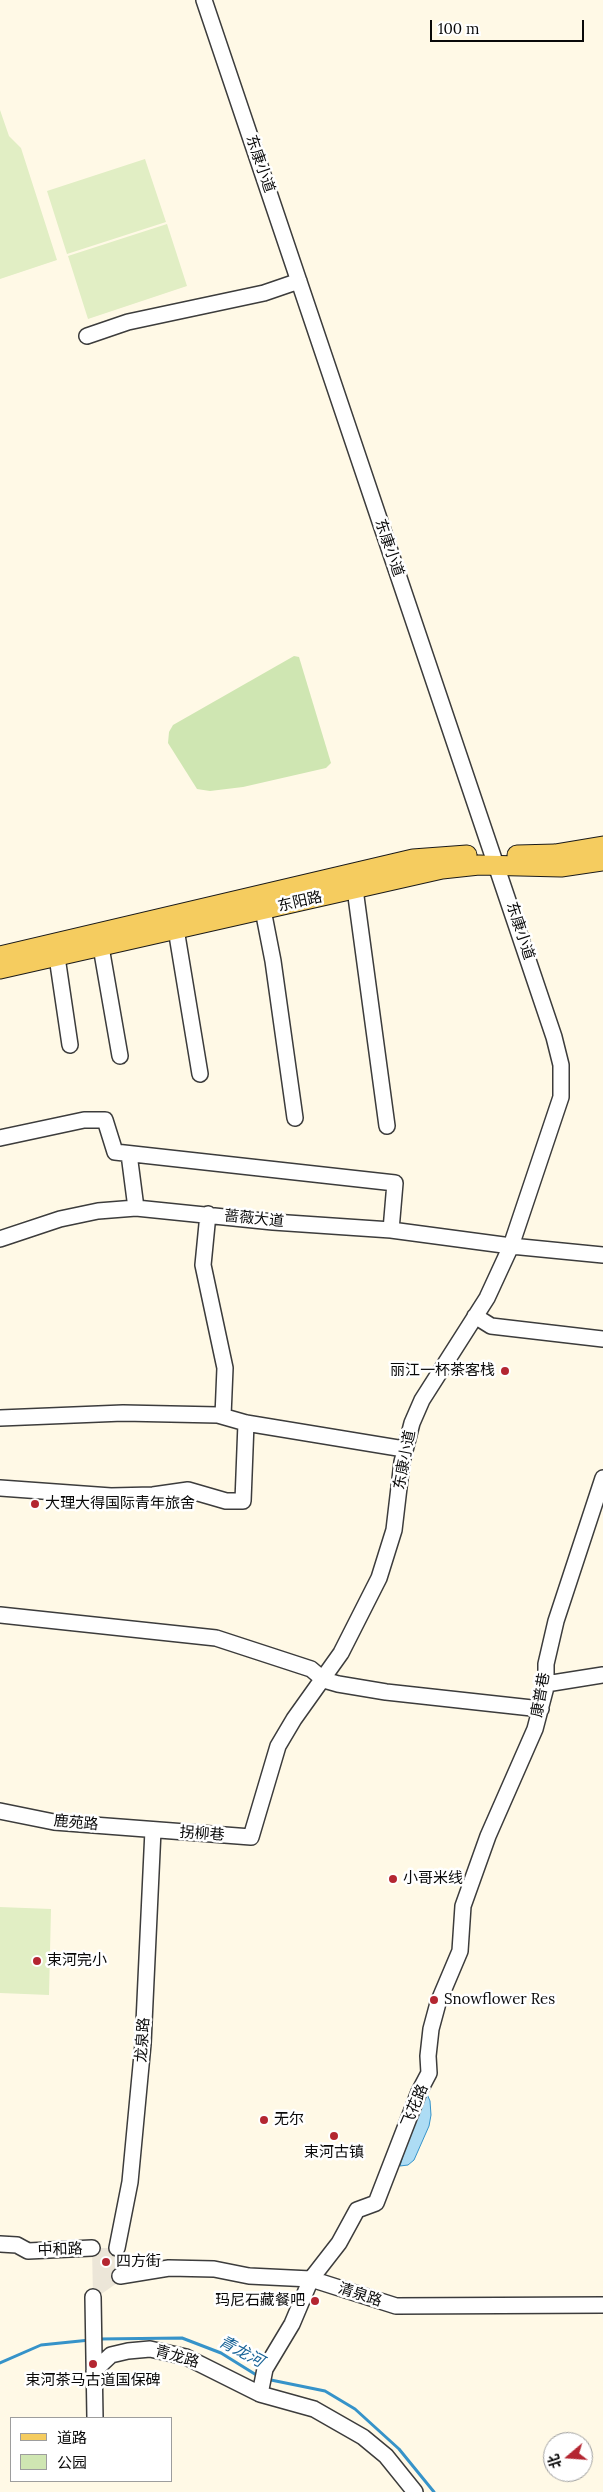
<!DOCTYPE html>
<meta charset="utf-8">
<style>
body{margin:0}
#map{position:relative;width:603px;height:2492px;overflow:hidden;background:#fff9e6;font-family:Lora,"Noto Sans SC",serif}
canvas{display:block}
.legend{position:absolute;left:10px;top:2417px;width:162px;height:65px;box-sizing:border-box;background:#fff;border:1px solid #9d9d9d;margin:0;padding:6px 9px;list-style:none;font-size:15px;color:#090909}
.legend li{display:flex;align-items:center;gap:10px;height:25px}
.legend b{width:25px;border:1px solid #9d9d9d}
.north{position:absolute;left:543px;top:2432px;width:50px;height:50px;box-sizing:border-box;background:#fff;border:1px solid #9d9d9d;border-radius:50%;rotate:252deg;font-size:14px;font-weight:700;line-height:20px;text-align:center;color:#090909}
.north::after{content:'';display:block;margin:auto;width:18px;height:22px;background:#b42631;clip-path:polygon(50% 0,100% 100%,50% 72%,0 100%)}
.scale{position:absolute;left:430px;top:20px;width:154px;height:22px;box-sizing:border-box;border:2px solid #090909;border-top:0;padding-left:6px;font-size:15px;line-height:18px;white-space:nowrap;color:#090909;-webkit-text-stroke:4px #fff;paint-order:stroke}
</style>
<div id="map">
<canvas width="603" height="2492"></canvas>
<ul class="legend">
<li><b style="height:6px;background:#f5cc5f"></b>道路</li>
<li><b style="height:14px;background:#cfe6b2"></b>公园</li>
</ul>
<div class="north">北</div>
<div class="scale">100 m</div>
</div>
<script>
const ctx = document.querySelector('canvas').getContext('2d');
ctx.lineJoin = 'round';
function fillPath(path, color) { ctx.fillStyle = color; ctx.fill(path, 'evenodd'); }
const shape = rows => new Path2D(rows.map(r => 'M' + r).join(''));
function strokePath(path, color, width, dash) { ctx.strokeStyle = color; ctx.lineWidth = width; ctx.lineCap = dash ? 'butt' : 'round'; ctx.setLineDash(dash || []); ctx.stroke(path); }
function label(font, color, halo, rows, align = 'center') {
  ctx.font = font + ' Lora,"Noto Sans SC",serif'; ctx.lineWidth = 5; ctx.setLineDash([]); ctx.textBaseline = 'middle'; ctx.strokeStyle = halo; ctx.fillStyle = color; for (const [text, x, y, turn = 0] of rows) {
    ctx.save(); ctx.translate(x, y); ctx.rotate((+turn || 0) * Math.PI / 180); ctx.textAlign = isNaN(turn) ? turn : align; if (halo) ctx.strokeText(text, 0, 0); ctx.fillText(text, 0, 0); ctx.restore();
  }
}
fillPath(shape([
 [294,656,299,657,331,763,326,768,243,787,210,791,197,789,168,743,169,732,173,725]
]), '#cfe6b2');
fillPath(shape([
 [0,110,9,136,21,148,57,260,0,279],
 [145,159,166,222,67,254,47,191],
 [167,224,187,286,88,319,68,256],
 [0,1907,51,1909,49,1995,0,1993]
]), '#e1eec4');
fillPath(shape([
 [92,2248,120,2248,120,2281,97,2297,93,2297]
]), '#ece6d8');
const water = shape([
 [421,2092,427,2094,430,2101,431,2115,429,2126,414,2160,408,2165,400,2166,421,2092]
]);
fillPath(water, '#addcf4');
strokePath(water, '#3693c9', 1);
strokePath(shape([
 [99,2339,182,2338,221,2353,258,2376],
 [0,2363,41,2345,90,2340],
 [266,2379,325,2391,355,2409,399,2449,434,2492]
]), '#3693c9', 3);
const minor = shape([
 [87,336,128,322,264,293,299,281],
 [355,889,387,1126],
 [263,910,273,961,295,1118],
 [176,929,200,1074],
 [101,947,120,1056],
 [57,957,70,1045],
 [0,1138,84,1120,105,1120,115,1152,395,1183,391,1230],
 [129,1154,136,1208],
 [208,1214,203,1265,225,1368,223,1416],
 [0,1239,60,1219,98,1211,136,1208,273,1222,391,1230,511,1246,603,1255],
 [475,1316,491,1326,603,1339],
 [0,1418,123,1413,218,1415,246,1423,404,1449],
 [0,1488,111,1496,153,1495,188,1490,226,1501,243,1501,246,1423],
 [0,1615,216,1638,311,1669,324,1680,338,1684,386,1692,541,1709],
 [546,1684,603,1675],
 [0,1811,54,1822,251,1837,278,1746,294,1719,341,1653,379,1578,394,1530,402,1462,412,1423,422,1400,487,1298,511,1246,561,1097,561,1065,554,1037,204,0],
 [0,2244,17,2245,28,2251,92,2248],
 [117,2248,130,2182,143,2044,153,1830],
 [120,2276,169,2268,214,2269,249,2276,311,2279,396,2306,603,2305],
 [93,2297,95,2418],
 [94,2371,111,2355,128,2351,150,2349,186,2357,260,2394,314,2409,363,2437,386,2456,415,2492],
 [260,2394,265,2369,292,2324,311,2279,339,2243,357,2210,376,2203,419,2092,429,2073,428,2056,431,2029,438,2003,460,1951,463,1906,488,1836,535,1729,546,1687,546,1664,556,1621,603,1478]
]);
const major = shape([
 [517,855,555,854,603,846],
 [0,956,413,859,467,855],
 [0,969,442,869,479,865,561,867,603,861]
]);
strokePath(minor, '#3c3c3c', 18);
strokePath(major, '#1a1a1a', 21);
strokePath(minor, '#fff', 15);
strokePath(major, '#f5cc5f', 19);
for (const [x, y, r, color] of [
 [505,1371,5,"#b42631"],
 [35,1504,5,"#b42631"],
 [393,1879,5,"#b42631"],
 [37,1961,5,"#b42631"],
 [434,2000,5,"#b42631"],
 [264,2120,5,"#b42631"],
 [334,2136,5,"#b42631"],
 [106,2262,5,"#b42631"],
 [315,2301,5,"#b42631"],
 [93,2364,5,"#b42631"]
]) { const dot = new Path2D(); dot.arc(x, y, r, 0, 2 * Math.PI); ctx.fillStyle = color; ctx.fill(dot); strokePath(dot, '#fff', 2); }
label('15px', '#090909', '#fff', [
 ["东康小道",260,164,71],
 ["东康小道",389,548,71],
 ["东阳路",300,902,-13],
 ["东康小道",520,931,72],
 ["蔷薇大道",254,1219,6],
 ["东康小道",405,1460,-79],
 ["康普巷",541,1695,-80],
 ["鹿苑路",76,1823,5],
 ["拐柳巷",202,1834,4],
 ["龙泉路",143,2040,-86],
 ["飞花路",415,2106,-67],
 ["中和路",60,2250,-2],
 ["清泉路",360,2295,18],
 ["青龙路",177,2357,16]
]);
label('15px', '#090909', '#fff', [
 ["丽江一杯茶客栈",495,1371,"right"],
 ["大理大得国际青年旅舍",45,1504],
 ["小哥米线",403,1879],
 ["束河完小",47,1961],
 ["Snowflower Res",444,2000],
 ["无尔",274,2120],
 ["束河古镇",334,2153,"center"],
 ["四方街",116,2262],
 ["玛尼石藏餐吧",305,2301,"right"],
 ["束河茶马古道国保碑",93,2381,"center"]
], 'left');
label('italic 16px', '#186396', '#fff', [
 ["青龙河",241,2352,28]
]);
</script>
